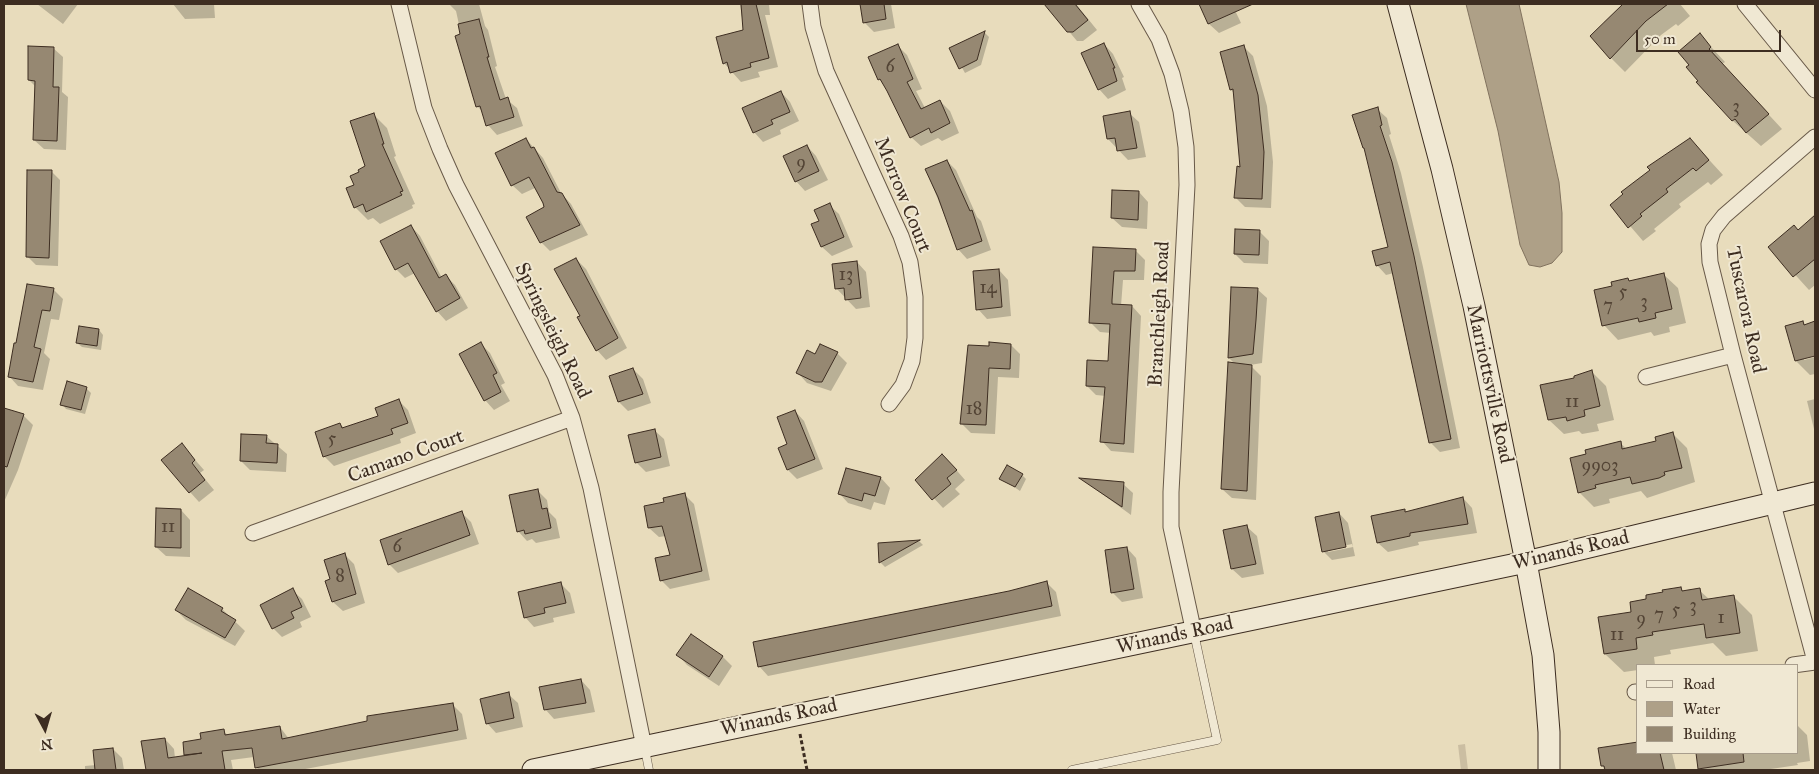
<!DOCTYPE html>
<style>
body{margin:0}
#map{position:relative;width:1819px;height:774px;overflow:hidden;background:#e8dcbc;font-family:"IM FELL Great Primer",serif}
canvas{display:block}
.frame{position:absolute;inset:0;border:5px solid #3d2d21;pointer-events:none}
.legend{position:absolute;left:1636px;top:664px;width:162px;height:90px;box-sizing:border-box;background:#f0e8d3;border:1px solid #a89d8c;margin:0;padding:6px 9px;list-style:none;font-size:15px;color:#3d2d21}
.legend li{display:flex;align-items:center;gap:10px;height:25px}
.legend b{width:25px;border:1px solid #a89d8c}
.north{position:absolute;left:20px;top:704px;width:50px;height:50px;-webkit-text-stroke:4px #f0e8d3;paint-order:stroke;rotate:174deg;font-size:14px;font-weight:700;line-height:20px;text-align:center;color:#3d2d21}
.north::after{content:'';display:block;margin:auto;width:18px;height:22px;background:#3d2d21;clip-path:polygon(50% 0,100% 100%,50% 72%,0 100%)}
.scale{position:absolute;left:1636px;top:30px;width:145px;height:22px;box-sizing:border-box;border:2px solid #3d2d21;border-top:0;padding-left:6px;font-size:15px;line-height:18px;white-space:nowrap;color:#3d2d21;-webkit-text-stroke:4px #f0e8d3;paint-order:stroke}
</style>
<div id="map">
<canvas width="1819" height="774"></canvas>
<div class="frame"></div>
<ul class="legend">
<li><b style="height:6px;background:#f0e8d3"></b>Road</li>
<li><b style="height:14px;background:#aea087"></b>Water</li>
<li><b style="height:14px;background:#968872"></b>Building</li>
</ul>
<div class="north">N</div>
<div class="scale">50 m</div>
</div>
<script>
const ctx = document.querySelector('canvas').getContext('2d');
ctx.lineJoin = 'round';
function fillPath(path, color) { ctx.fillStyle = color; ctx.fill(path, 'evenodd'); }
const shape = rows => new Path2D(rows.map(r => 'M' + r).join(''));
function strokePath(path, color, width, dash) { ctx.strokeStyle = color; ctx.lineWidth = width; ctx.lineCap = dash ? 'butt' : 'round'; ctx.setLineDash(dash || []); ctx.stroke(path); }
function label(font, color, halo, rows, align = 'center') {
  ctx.font = font + ' "IM FELL Great Primer",serif'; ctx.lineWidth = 4; ctx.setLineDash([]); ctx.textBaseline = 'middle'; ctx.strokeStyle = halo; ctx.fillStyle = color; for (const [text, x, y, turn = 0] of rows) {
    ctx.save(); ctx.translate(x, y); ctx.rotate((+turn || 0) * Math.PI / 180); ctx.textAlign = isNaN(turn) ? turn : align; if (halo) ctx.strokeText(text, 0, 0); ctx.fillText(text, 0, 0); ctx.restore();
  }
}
fillPath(shape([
 [1465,744,1468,770,1461,770,1458,745]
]), '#cbbea2');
const water = shape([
 [1466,4,1519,4,1559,182,1562,213,1562,252,1552,263,1540,267,1529,265,1520,245,1498,131,1466,4]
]);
fillPath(water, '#aea087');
strokePath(water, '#81725e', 1);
fillPath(shape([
 [37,4,78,4,63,24],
 [124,4,154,4,125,5],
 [173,4,214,4,215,18,185,19],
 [449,4,479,4,485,26,488,30,497,66,495,67,506,99,517,108,523,126,497,135,488,125,483,112,477,106,456,11],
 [740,4,769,4,770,15,765,15,778,67,758,72,760,77,741,82,724,63,744,31],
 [861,4,891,4,895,28,874,32,864,22],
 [1046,4,1076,4,1097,30,1083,41,1077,41],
 [1200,4,1232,4,1241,23,1219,33,1209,24],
 [1623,4,1680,4,1690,16,1678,26,1676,24,1661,35,1625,72,1611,58,1604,22],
 [985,33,989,37,981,65,965,73,951,48],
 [1700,35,1725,62,1722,64,1782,129,1761,146,1733,121,1698,82,1691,65],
 [1104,44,1113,54,1124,77,1122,78,1126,90,1108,99,1099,89],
 [897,45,907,55,922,89,916,91,925,108,940,101,950,111,959,133,942,141,938,138,921,146,911,137,886,87,879,79],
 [1244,47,1253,56,1267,106,1273,162,1271,208,1245,207,1236,198,1242,168,1234,93,1231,90],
 [53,48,63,57,62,92,68,97,66,150,44,149,34,140,36,87,29,80],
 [781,92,790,102,799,121,780,130,781,134,763,142,754,132],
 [1377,109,1387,118,1391,134,1389,135,1401,173,1423,267,1460,448,1440,452,1430,442,1394,273,1386,275,1377,265,1390,248],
 [1129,113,1139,122,1146,157,1128,160,1108,139,1105,117],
 [374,115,387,128,396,156,394,157,415,204,412,205,413,208,380,224,373,218,368,220,355,207,356,185,361,173,366,167],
 [526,139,543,158,561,193,571,204,588,235,550,251,541,242,545,208,535,188,522,194,512,185],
 [1690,139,1723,175,1711,185,1708,182,1679,204,1681,207,1654,229,1656,231,1643,241,1612,205],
 [807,146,816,156,828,180,805,191,796,181],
 [947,161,956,170,977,217,981,221,991,250,967,259,958,249,926,170],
 [51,171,60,180,58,266,36,265,27,256],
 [1139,192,1148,202,1147,229,1122,227,1112,218],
 [829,205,839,214,853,247,832,256,822,247,813,225,821,222],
 [1815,217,1815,285,1809,290,1770,247,1798,231],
 [411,226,420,236,442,278,446,276,455,285,468,308,446,321,437,311,415,273,405,278,396,269],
 [1259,231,1269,241,1268,264,1244,263,1235,254],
 [1094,248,1135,250,1145,260,1144,280,1123,280,1121,306,1132,306,1141,316,1134,453,1111,451,1102,441,1106,396,1096,395,1087,386,1109,362,1111,333,1100,332,1090,322],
 [576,259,586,269,627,348,606,360,597,350,581,316],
 [857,262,866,272,870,307,856,309,836,288],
 [999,270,1008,280,1011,316,987,319,978,309],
 [1663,274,1678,288,1686,323,1669,327,1670,332,1654,336,1651,332,1618,340,1604,325,1613,287,1627,279,1631,282],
 [53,289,63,299,59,320,51,319,44,353,50,359,43,390,18,386,9,376,15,344],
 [1257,289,1267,298,1262,363,1250,365,1261,376,1256,500,1232,498,1222,489,1236,365,1229,358],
 [1802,322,1806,325,1815,323,1815,354,1804,358,1804,360,1815,357,1815,374,1810,375,1796,361],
 [99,330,103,335,101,350,82,347,77,343],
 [481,344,490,353,505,383,501,385,510,401,494,410,485,400],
 [821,345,838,354,847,363,831,391,807,383,798,373,816,356],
 [1011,345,1020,354,1019,378,998,377,995,434,971,433,961,423,990,348],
 [633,369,643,379,651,403,628,411,619,402,610,377],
 [1592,372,1606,386,1614,420,1597,424,1599,431,1582,434,1579,431,1564,434,1549,420,1576,378],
 [86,388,91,393,85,414,66,409,62,404],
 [1815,399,1815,433,1807,401],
 [399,401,408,410,416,433,400,439,401,443,334,466,324,456,340,424,345,429,379,417],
 [4,409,23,415,33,425,18,470,4,502],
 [795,411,804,421,823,469,797,479,788,470,779,448,789,444],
 [654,430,664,439,670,466,646,472,636,462],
 [1673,434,1687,448,1695,482,1647,498,1641,491,1609,499,1610,503,1594,507,1579,492,1588,455,1620,443,1627,449,1658,442],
 [266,436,287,454,286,472,250,470,241,461],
 [182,445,204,470,200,473,214,490,199,502,190,492],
 [952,465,965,480,955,489,960,494,943,508,917,480],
 [1022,475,1026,479,1020,491,1001,478],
 [881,478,890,488,885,505,874,502,871,510,848,503,839,493],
 [1083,480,1123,484,1133,493,1131,515],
 [537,490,547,500,549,512,556,519,560,538,536,543,532,539,527,541,518,531],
 [685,495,694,504,710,580,670,589,661,580,671,556,666,536,659,537,649,528,666,503],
 [1463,498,1472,508,1477,533,1418,542,1419,545,1388,552,1378,543,1404,511,1406,513],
 [181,510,190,520,190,557,166,556,156,547],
 [461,512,471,522,479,544,398,573,389,564],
 [1339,513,1348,523,1355,556,1332,560,1323,551],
 [1352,544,1353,547,1328,552,1328,549],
 [1247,527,1257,536,1264,574,1242,578,1232,569,1225,531],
 [919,541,923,545,885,567,881,563,880,544],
 [1127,548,1136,558,1143,598,1122,602,1112,592],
 [344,554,354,564,365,603,343,611,333,602,327,582,332,580],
 [560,583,570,593,575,613,553,618,554,622,534,627,525,617],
 [1047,583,1056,592,1061,616,768,676,759,666],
 [1680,588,1684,592,1699,590,1710,600,1733,596,1752,615,1758,651,1726,656,1713,643,1670,650,1671,654,1654,657,1655,665,1638,665,1638,670,1624,672,1605,654,1633,613,1648,600],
 [292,590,302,599,311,617,300,622,302,627,282,637,273,628],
 [222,609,245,631,235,646,186,620,176,610],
 [691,635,723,657,732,666,719,686,687,665,678,655],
 [581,680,590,690,595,712,554,719,545,709],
 [508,694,518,703,523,727,496,733,487,723],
 [453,705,462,714,467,739,300,770,259,770,256,767,254,757,231,760,233,770,147,770,165,739,174,749,175,758,188,757,185,754,202,741,223,731,229,736,280,727,289,739],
 [1798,726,1807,735,1810,761,1797,763,1798,765,1764,770,1701,770,1699,768,1697,753,1798,753],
 [113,749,122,758,124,770,85,770,85,766,96,765],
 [1600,749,1638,753,1672,753,1676,770,1604,770]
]), '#0003');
const building = shape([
 [741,4,756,4,769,58,750,63,751,67,730,73,727,62,723,64,716,37,743,30,741,4],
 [860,4,884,4,886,19,863,23,860,4],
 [1044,4,1075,4,1088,20,1073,32,1067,32,1044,4],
 [1199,4,1253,4,1208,24,1199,4],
 [1623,4,1668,4,1646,21,1610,59,1590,36,1623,4],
 [479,19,489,57,487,57,500,100,508,97,514,117,486,126,480,106,476,107,455,36,460,34,458,24,479,19],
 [985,31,977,60,959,69,949,48,985,31],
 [1700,33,1711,47,1709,49,1769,114,1746,133,1735,119,1732,121,1696,82,1698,81,1686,67,1689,65,1678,52,1700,33],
 [1104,43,1115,68,1113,68,1117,81,1098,90,1081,53,1104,43],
 [898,44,913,79,907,82,921,109,940,100,950,123,931,133,929,128,910,138,887,91,880,79,878,80,868,57,898,44],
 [1244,45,1258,95,1264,152,1262,199,1234,198,1237,166,1240,167,1233,89,1230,90,1220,52,1244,45],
 [28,46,54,47,53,87,59,87,57,141,33,140,35,81,28,80,28,46],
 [781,91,790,112,771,120,773,124,753,133,742,108,781,91],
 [1378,107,1382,125,1380,126,1392,162,1414,256,1451,439,1429,443,1390,262,1376,266,1372,251,1388,247,1364,148,1363,148,1352,115,1378,107],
 [1130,111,1137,148,1117,151,1115,138,1107,139,1103,116,1130,111],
 [374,113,384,144,382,144,403,191,400,192,402,195,366,212,363,204,354,208,346,188,354,185,350,176,359,172,358,170,365,166,350,121,374,113],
 [526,138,531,148,534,147,557,192,562,193,580,225,540,243,526,217,544,207,543,203,529,177,511,186,495,153,526,138],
 [1690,138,1709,160,1696,171,1693,168,1666,189,1668,192,1640,214,1642,216,1628,228,1610,205,1623,194,1621,192,1650,170,1647,167,1690,138],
 [807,145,819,171,795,182,783,156,807,145],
 [947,160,970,211,972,210,982,241,957,250,938,197,925,169,947,160],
 [27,170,52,170,49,258,26,257,27,170],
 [1112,190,1139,191,1138,220,1111,218,1112,190],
 [830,203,844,237,821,247,811,224,819,221,814,210,830,203],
 [1815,215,1815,259,1793,277,1768,247,1794,225,1798,230,1815,215],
 [411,225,439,278,446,274,460,298,436,312,408,263,395,270,380,241,411,225],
 [1235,229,1260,230,1259,255,1234,254,1235,229],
 [1093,247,1136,249,1135,271,1114,271,1112,300,1112,304,1132,305,1124,444,1100,442,1105,387,1086,386,1087,360,1108,361,1110,324,1089,323,1093,247],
 [576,258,618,338,596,351,577,317,580,316,554,269,576,258],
 [857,261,861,298,845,300,844,288,835,289,832,264,857,261],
 [999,269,1002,307,976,310,973,271,999,269],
 [1664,273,1672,309,1655,313,1656,318,1639,322,1638,318,1602,326,1594,290,1612,286,1611,282,1628,278,1629,281,1664,273],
 [27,284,54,288,50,311,42,310,34,347,41,349,33,382,8,377,14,343,16,343,27,284],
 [1231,287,1258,288,1256,320,1253,354,1228,358,1231,287],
 [1803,321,1804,325,1815,321,1815,356,1795,361,1785,326,1803,321],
 [79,326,99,329,97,346,76,343,79,326],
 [481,342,497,373,493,375,501,392,484,401,459,354,481,342],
 [989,342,1011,344,1010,369,989,368,986,425,960,424,968,345,989,346,989,342],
 [820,344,838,352,822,382,815,382,796,373,807,350,815,354,820,344],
 [1228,362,1252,365,1247,491,1221,489,1228,362],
 [633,368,643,394,618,402,609,376,633,368],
 [1592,370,1600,406,1584,410,1585,416,1567,421,1566,417,1548,420,1540,385,1574,378,1574,376,1592,370],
 [67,381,87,387,81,410,60,405,67,381],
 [399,399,408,423,391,429,393,434,323,457,315,432,340,423,342,428,378,416,375,408,399,399],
 [4,408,24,414,7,467,4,466,4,408],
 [795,410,815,459,787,470,778,448,787,444,777,417,795,410],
 [655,429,661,457,635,463,628,435,655,429],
 [1673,432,1682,468,1664,472,1665,475,1659,478,1632,484,1630,477,1595,485,1596,488,1578,493,1570,458,1586,454,1585,450,1621,441,1622,449,1656,441,1655,437,1673,432],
 [241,434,267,435,266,443,278,444,277,463,240,461,241,434],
 [182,443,195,460,192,463,205,480,189,493,161,460,182,443],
 [942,454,957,470,947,478,951,484,932,500,915,480,942,454],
 [1007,465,1023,474,1015,487,999,479,1007,465],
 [846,468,881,477,875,496,864,493,862,501,838,494,846,468],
 [1079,478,1124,482,1122,507,1079,478],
 [538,489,542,509,547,508,551,528,525,534,524,530,517,532,509,495,538,489],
 [685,493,702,571,660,581,655,558,670,555,662,526,648,528,644,506,664,502,663,498,685,493],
 [1463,497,1468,524,1410,533,1410,536,1377,543,1371,516,1405,509,1405,512,1463,497],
 [156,508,181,509,181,548,155,547,156,508],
 [462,511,470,535,388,565,380,540,462,511],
 [1339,512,1346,547,1322,552,1315,517,1339,512],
 [1247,525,1256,564,1231,569,1223,530,1247,525],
 [920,540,879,563,878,543,920,540],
 [1127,547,1134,589,1111,593,1105,550,1127,547],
 [345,553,356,594,332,602,325,581,330,579,324,560,345,553],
 [1047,581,1052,606,758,667,753,642,1009,591,1047,581],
 [561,582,566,603,544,608,545,613,524,618,518,592,561,582],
 [1681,587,1682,591,1700,588,1702,600,1734,595,1740,633,1706,638,1704,624,1652,632,1653,635,1636,638,1637,649,1604,654,1598,617,1631,612,1630,602,1646,599,1646,595,1663,592,1662,590,1681,587],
 [188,588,223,608,221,611,236,620,225,638,175,610,188,588],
 [293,588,302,607,291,612,294,618,272,629,260,605,293,588],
 [691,634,723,656,709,677,676,655,691,634],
 [581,679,586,703,544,710,539,687,581,679],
 [509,692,514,718,486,724,480,699,509,692],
 [453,703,458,730,255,768,252,748,222,751,225,770,146,770,141,741,165,738,168,758,202,753,184,755,183,742,201,739,200,733,224,729,225,735,280,726,282,739,367,721,367,716,453,703],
 [1638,742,1638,753,1660,753,1664,770,1605,770,1604,766,1601,766,1598,748,1638,742],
 [113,748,116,770,95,770,93,750,113,748],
 [1696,753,1743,753,1744,762,1698,769,1696,753]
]);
fillPath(building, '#968872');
strokePath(building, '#3d2d21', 1);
const lane = shape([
 [645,749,649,770],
 [1072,770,1217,740,1194,633]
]);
const street = shape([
 [399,4,424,108,440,149,456,185,555,375,572,418,591,488,644,747],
 [810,4,813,27,826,71,901,236,910,262,915,297,915,338,912,361,903,385,889,404],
 [1139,4,1159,39,1172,74,1181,111,1186,147,1187,185,1171,492,1171,527,1194,633],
 [1745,4,1815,90],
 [1815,137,1724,216,1713,230,1709,244,1710,262,1733,355,1815,661],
 [1646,377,1733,355],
 [253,533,572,418],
 [1793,665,1815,662],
 [1635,692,1638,692]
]);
const secondary = shape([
 [1398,4,1442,169,1474,306,1526,562,1543,655,1549,732,1549,770],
 [533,770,1526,562,1815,493]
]);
strokePath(lane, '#685948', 9);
strokePath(street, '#685948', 17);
strokePath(secondary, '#3d2d21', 23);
strokePath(shape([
 [800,734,807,770]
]), '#3d2d21', 3, [4, 2.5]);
strokePath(lane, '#f0e8d3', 8);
strokePath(street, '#f0e8d3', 15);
strokePath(secondary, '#f0e8d3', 21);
label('18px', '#534435', null, [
 ["6",890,68],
 ["3",1736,108],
 ["9",801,164],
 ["13",846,276],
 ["14",988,289],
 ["5",1623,293],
 ["3",1644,303],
 ["7",1608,307],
 ["11",1572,403],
 ["18",974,410],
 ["5",332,440],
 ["9903",1600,467],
 ["11",168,528],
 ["6",397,548],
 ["8",340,577],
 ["3",1693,607],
 ["5",1676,611],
 ["7",1659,616],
 ["1",1721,619],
 ["9",1641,620],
 ["11",1617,636]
]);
label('20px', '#3d2d21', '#f0e8d3', [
 ["Morrow Court",902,195,68],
 ["Tuscarora Road",1745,310,78],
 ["Branchleigh Road",1160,314,-87],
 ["Springsleigh Road",552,331,64],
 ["Marriottsville Road",1489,384,78],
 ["Camano Court",406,457,-20],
 ["Winands Road",1571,551,-13],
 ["Winands Road",1175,636,-12],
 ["Winands Road",779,718,-12]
]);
</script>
